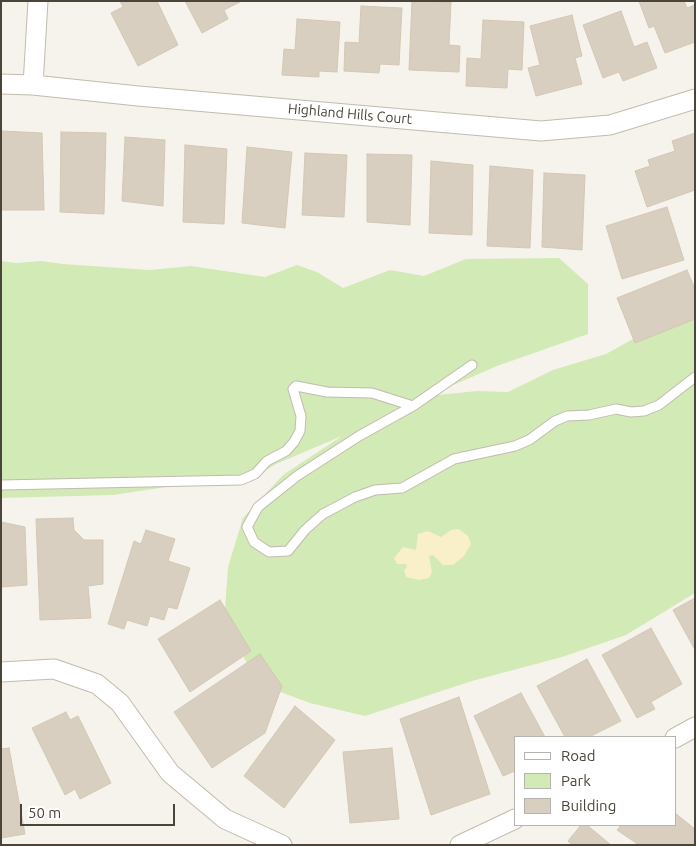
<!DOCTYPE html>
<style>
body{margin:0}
#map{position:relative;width:696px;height:846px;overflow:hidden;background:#f6f3ec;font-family:Ubuntu,sans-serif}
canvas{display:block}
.frame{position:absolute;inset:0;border:2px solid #4b4439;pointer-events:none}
.legend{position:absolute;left:514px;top:736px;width:162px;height:90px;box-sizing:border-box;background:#fff;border:1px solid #b7b4b0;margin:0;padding:6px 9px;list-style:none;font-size:15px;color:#4b4439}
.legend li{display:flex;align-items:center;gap:10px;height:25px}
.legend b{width:25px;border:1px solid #b7b4b0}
.scale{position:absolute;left:20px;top:804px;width:155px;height:22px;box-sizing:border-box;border:2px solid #4b4439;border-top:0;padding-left:6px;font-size:15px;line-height:18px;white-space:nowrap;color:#4b4439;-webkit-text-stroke:4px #fff;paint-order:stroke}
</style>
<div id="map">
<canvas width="696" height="846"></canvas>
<div class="frame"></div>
<ul class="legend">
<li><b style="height:6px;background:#fff"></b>Road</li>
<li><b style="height:14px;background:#d2eab5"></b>Park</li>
<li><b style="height:14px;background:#d8cfc1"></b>Building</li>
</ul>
<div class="scale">50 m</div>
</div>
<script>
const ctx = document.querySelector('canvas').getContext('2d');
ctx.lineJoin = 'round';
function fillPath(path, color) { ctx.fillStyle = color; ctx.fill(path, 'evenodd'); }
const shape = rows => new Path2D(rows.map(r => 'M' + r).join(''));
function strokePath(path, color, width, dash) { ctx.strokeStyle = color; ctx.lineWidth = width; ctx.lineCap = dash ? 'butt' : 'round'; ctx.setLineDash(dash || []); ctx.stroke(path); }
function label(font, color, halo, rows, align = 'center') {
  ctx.font = font + ' Ubuntu,sans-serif'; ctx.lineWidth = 4; ctx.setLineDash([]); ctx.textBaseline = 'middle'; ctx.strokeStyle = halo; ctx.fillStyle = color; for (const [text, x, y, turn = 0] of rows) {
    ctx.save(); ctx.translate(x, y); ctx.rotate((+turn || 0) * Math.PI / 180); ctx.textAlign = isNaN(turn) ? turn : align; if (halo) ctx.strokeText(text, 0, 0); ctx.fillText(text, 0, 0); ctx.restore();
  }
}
fillPath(shape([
 [559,258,588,284,588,334,497,366,428,396,477,391,508,392,553,370,606,354,665,321,695,318,695,593,626,635,562,657,472,681,365,716,310,703,259,684,224,623,228,567,243,518,283,475,342,436,276,464,251,479,200,482,113,495,1,498,1,261,16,263,41,261,63,264,150,270,191,266,265,277,297,265,317,272,343,288,390,270,424,276,466,259]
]), '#d2eab5');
fillPath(shape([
 [459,529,468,536,471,544,464,556,453,565,443,565,433,555,429,556,432,572,429,578,419,580,406,577,404,570,407,567,406,564,397,564,394,558,403,547,416,550,418,534,428,531,441,537,451,530]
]), '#f9efc9');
const building = shape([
 [120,1,157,1,178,45,138,66,111,13,123,7,120,1],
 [185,1,240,1,240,2,224,10,228,19,202,33,185,1],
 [412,1,451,2,449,45,460,46,459,72,409,70,412,1],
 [639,1,684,1,687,8,695,5,695,42,665,53,654,26,649,28,639,1],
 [361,6,402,8,399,65,380,64,379,73,344,71,345,42,359,43,361,6],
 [621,11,634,47,647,42,657,68,623,81,619,72,603,78,583,25,621,11],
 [572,15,582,56,575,58,582,84,536,96,528,68,540,65,530,26,572,15],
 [297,19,340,22,337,72,319,71,319,77,282,75,284,49,295,50,297,19],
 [483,20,524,22,522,70,508,69,507,88,466,86,467,58,481,59,483,20],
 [1,131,42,133,44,210,1,210,1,131],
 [61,132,106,133,104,214,60,212,61,132],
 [695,133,695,190,647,207,635,171,650,166,648,160,675,151,672,141,695,133],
 [125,137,165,140,163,206,122,201,125,137],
 [185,145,227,149,224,224,183,222,185,145],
 [247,147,292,152,285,228,242,223,247,147],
 [305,153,347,155,344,217,302,215,305,153],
 [367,154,412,155,410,225,367,222,367,154],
 [431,161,473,165,472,235,429,233,431,161],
 [490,166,533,170,530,248,487,246,490,166],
 [544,173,585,175,582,250,542,247,544,173],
 [667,207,684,260,622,279,606,226,667,207],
 [687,270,695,289,695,319,635,343,617,298,687,270],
 [73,518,74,530,84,540,103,540,103,584,88,586,91,618,40,620,36,519,73,518],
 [1,522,25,527,27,585,1,587,1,522],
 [146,530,175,539,168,561,190,568,177,609,168,607,164,620,150,616,147,626,127,620,124,629,108,624,134,541,141,544,146,530],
 [695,598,695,650,673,610,695,598],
 [220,600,251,651,190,692,158,639,220,600],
 [651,628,682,684,651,702,655,709,637,718,602,655,651,628],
 [260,654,282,686,265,733,212,768,174,712,260,654],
 [587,659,621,721,589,737,565,737,537,686,587,659],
 [521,693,545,737,515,737,515,771,503,776,474,716,521,693],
 [459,697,490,794,431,815,400,719,459,697],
 [295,706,335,740,284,808,244,776,295,706],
 [66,712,70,720,78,716,111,783,80,799,75,789,65,795,32,728,66,712],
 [9,748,25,834,1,838,1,749,9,748],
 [392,748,399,819,350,823,343,752,392,748],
 [675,813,695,829,695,841,692,845,639,845,617,830,621,825,675,825,675,813],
 [581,825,587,825,611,845,572,845,568,841,581,825]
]);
fillPath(building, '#d8cfc1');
strokePath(building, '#d3c7b4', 1);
const lane = shape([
 [472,365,413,406,359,436,297,476,258,507,247,527,254,542,269,552,288,551,305,530,323,514,355,497,375,490,402,488,454,459,515,446,529,440,555,421,567,416,589,415,616,409,631,412,644,411,659,405,695,377],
 [1,485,241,480,255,474,267,461,286,451,294,442,300,431,301,416,293,389,296,386,327,392,372,393,413,406]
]);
const street = shape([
 [1,84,33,85,138,96,541,131,610,125,695,99],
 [33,85,38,1],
 [1,672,54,669,97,684,120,703,170,773,225,819,282,845],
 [675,738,695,727],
 [460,845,515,819]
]);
strokePath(lane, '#c2bbae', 11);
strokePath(street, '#c2bbae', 21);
strokePath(lane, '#fff', 9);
strokePath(street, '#fff', 19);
label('14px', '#4b4439', '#fff', [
 ["Highland Hills Court",350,114,5]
]);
</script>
